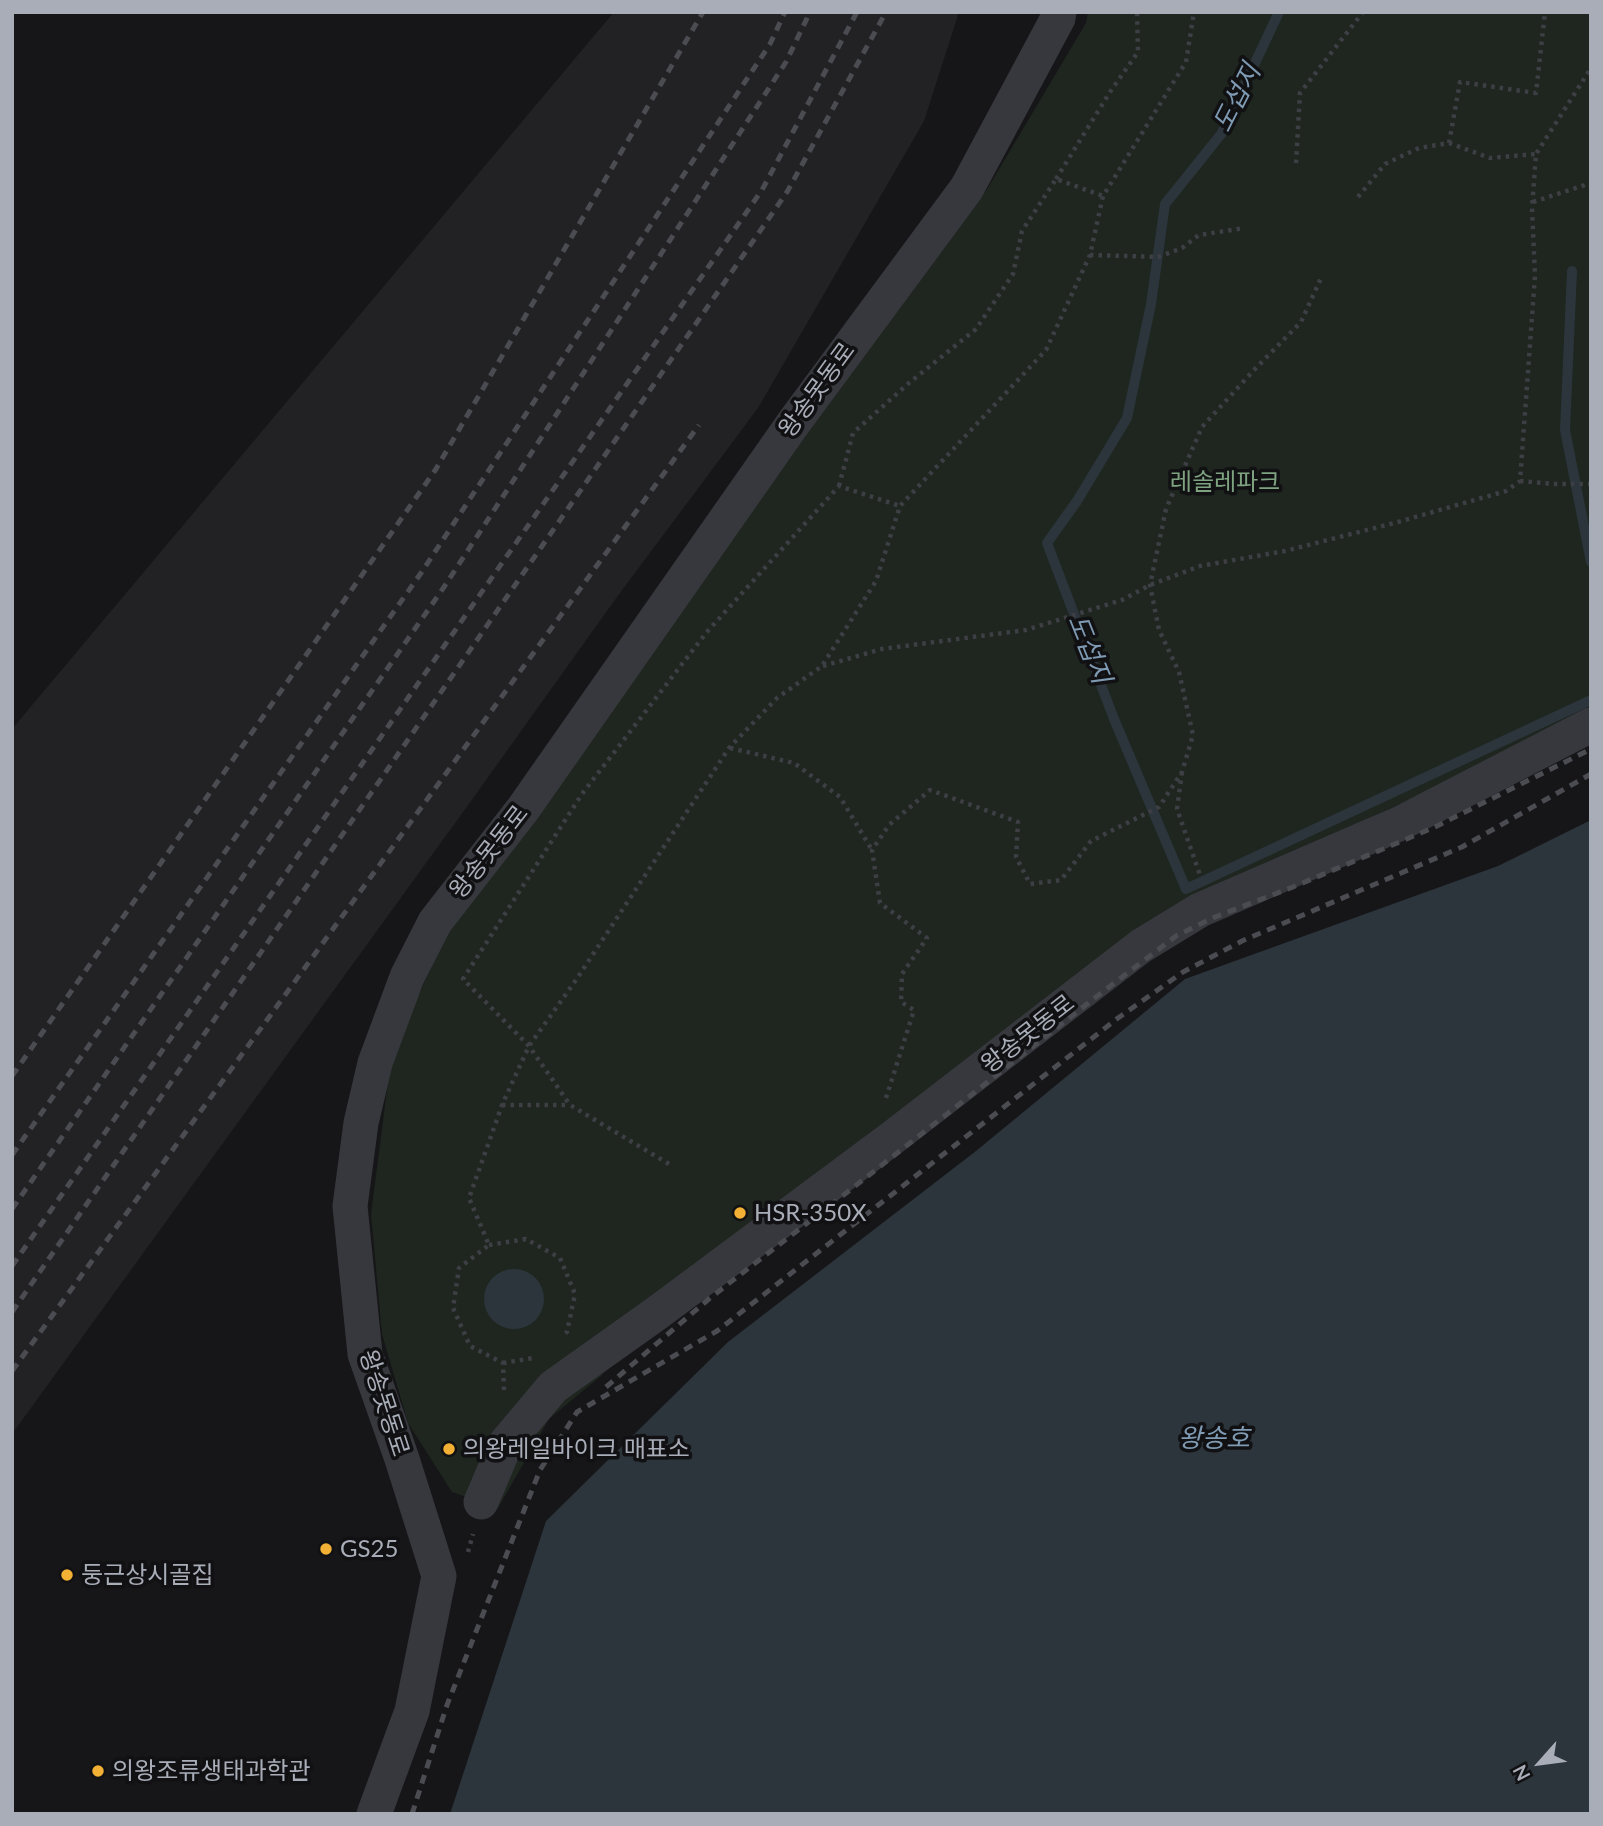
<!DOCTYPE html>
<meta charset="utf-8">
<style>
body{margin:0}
#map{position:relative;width:1603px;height:1826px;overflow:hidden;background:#161618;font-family:Lato,sans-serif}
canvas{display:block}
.frame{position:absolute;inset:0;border:14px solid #a8adb8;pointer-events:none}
.north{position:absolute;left:1505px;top:1728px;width:70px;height:70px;-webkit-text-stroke:5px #111113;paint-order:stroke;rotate:242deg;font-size:19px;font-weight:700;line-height:28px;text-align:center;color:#a8adb8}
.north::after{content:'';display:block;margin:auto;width:24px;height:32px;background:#a8adb8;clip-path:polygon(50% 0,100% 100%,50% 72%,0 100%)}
</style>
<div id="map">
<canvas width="1603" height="1826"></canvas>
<div class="frame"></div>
<div class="north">N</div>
</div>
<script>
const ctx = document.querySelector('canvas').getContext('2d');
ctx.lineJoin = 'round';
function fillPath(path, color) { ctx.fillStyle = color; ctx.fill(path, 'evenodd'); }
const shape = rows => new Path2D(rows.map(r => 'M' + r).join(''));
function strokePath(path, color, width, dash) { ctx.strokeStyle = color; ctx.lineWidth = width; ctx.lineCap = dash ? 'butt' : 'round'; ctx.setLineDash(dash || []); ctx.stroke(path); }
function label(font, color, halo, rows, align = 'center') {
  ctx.font = font + ' Lato,"Noto Sans KR",sans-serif'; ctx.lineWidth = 7; ctx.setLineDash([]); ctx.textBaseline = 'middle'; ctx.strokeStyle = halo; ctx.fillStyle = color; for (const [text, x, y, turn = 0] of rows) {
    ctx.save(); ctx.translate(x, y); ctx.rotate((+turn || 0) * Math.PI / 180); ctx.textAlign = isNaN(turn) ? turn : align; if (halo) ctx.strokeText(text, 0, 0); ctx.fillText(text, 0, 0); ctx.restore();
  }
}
fillPath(shape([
 [614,12,959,12,924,121,758,408,617,597,466,808,12,1434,12,729]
]), '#222225');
fillPath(shape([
 [1088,12,1591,12,1591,715,1206,894,654,1299,601,1376,549,1419,498,1508,452,1492,408,1423,382,1334,371,1214,392,1051,449,930,804,438,986,191,1086,23]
]), '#1e261f');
fillPath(shape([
 [1591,820,1591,1814,450,1814,546,1521,728,1342,976,1151,1185,979,1498,866],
 '484 1299a30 30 0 1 1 60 0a30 30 0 1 1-60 0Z'
]), '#2c353c');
strokePath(shape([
 [1279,12,1222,133,1165,204,1151,304,1127,418,1077,501,1047,543,1114,719,1186,889,1591,700],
 [1572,271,1565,430,1591,562]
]), '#2c353c', 10);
strokePath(shape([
 [1449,143,1460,82,1536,93,1545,12],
 [1296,163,1300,93,1363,12],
 [1056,179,1110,92,1138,52,1137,12],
 [1358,197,1385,164,1419,148,1449,143,1490,158,1536,154],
 [1533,202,1591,183],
 [1090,255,1158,257,1182,248,1199,235,1245,228],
 [1520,481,1555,484,1591,484],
 [839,486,853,433,909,383,976,329,1013,274,1022,231,1056,179,1103,196],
 [823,666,882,649,1026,630,1122,600,1150,585,1200,566,1285,551,1398,522,1506,491,1520,481,1535,276,1532,208,1536,154,1591,68],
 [730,748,794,763,840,797,872,850],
 [1182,772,1177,809,1200,875],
 [886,1098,914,1010,901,1002,902,974,927,938,880,903,872,850,889,825,930,790,1018,822,1016,857,1030,884,1061,880,1091,841,1159,807,1182,772,1193,735,1179,672,1159,630,1150,585,1166,509,1202,427,1253,371,1301,322,1321,278],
 [502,1105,569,1105],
 [669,1164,570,1105,529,1046,463,979,582,794,706,633,839,486,900,506],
 [489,1245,526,1239,560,1258,575,1294,567,1332,564,1334],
 [503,1363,533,1358],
 [504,1390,503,1363,470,1346,453,1308,459,1268,489,1245,469,1198,502,1105,529,1046,576,980,729,748,777,698,822,666,876,581,900,506,1046,350,1090,255,1103,196,1186,62,1194,12],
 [468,1552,473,1534]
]), '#3d3f44', 4.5, [3.5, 5]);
strokePath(shape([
 [481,1502,506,1443,553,1387,657,1313,892,1138,1141,946,1200,910,1401,823,1591,725],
 [374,1814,412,1711,439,1576,402,1459,365,1354,350,1206,361,1123,375,1063,407,977,435,922,523,809,792,425,967,188,1058,18,1059,12]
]), '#37383d', 35);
strokePath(shape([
 [12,1076,436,469,703,12],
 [12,1155,421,573,770,44,785,12],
 [12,1209,444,587,786,62,810,12],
 [12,1266,762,190,857,12],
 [12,1312,787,192,886,12],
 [12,1371,699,425],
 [606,1387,710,1298,850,1190,1096,997,1176,936,1215,917,1293,887,1435,827,1591,749],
 [412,1814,447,1705,540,1470,577,1412,717,1331,1118,1018,1183,972,1242,941,1462,847,1591,774]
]), '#4a4c52', 5, [9, 7]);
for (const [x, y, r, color] of [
 [740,1213,7,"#f2b134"],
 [449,1449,7,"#f2b134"],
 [326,1549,7,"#f2b134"],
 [67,1575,7,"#f2b134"],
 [98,1771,7,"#f2b134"]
]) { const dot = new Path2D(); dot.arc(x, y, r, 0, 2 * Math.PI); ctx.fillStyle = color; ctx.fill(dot); strokePath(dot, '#111113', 2.5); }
label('24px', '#a8adb8', '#111113', [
 ["왕송못동로",817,390,-54],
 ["왕송못동로",489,852,-52],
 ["왕송못동로",1028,1034,-38],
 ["왕송못동로",384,1403,72]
]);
label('24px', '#7fa381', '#111113', [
 ["레솔레파크",1225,482]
]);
label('24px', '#a8adb8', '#111113', [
 ["HSR-350X",754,1213],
 ["의왕레일바이크 매표소",463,1449],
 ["GS25",340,1549],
 ["둥근상시골집",81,1575],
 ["의왕조류생태과학관",112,1771]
], 'left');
label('italic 26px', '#7f9bb3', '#111113', [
 ["도섭지",1237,98,-63],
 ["도섭지",1089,649,68],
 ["왕송호",1214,1439]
]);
</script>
